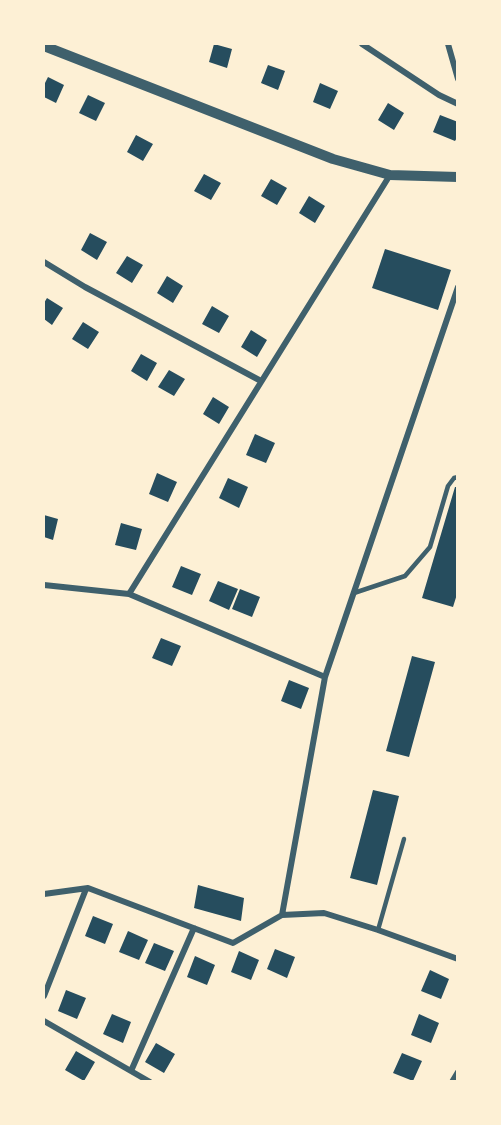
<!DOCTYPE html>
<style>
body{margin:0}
#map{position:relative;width:501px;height:1125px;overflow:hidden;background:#fdf0d5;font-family:"IBM Plex Serif",serif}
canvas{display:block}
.frame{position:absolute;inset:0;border:45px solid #fdf0d5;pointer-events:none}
</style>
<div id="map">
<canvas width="501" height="1125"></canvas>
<div class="frame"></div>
</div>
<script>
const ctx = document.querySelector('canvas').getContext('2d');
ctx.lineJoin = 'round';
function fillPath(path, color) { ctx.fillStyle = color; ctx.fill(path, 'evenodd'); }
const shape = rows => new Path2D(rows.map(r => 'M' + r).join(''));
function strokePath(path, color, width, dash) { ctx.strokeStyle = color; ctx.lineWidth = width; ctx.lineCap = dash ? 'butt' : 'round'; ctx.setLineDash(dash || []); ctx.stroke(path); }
fillPath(shape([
 [214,44,232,49,227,68,209,62],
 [268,65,285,71,278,90,261,83],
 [48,77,64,85,56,103,44,97,44,85],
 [320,83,338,91,330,109,313,102],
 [88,95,105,103,96,121,79,113],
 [388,103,404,113,394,130,378,120],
 [440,115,458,122,458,136,455,141,433,132],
 [136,135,153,144,143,161,127,152],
 [204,174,221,183,211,200,194,191],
 [271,179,287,188,277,205,261,196],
 [309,196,325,206,315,223,299,213],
 [90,233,107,242,97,260,81,250],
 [385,249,451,270,438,310,372,288],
 [127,256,143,265,132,283,116,273],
 [167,276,183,286,173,303,157,293],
 [47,298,63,308,52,325,44,319,44,303],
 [212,306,229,316,219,333,202,324],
 [83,322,99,332,88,349,72,339],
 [251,330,267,340,257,357,241,347],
 [141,354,157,363,147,381,131,371],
 [169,370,185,379,174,396,158,387],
 [213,397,229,407,219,424,203,414],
 [255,434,275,443,266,463,246,455],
 [157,473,177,482,168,502,149,494],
 [228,478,248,487,239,508,219,498],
 [455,487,458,487,458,591,453,607,422,598],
 [44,515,58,519,53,540,44,537],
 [121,523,142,529,136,550,115,545],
 [181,566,201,574,192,595,172,587],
 [218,581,238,589,229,610,209,601],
 [240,589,260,597,252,617,232,609],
 [161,638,181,646,172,666,152,658],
 [412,656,435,662,409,757,386,751],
 [289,680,309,688,301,709,281,701],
 [373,790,399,796,377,885,350,878],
 [198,885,244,898,241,921,194,908],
 [93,916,113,924,105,944,85,936],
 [128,931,148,940,139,960,119,952],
 [154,943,174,951,165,971,145,963],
 [275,949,295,957,287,978,267,969],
 [239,951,259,960,251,980,231,972],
 [195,956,215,965,207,985,187,977],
 [430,970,449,979,441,999,421,991],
 [66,990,86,998,77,1019,58,1011],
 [112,1014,131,1022,123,1043,103,1034],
 [419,1014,439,1023,431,1043,411,1035],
 [156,1043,175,1054,164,1073,145,1062],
 [76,1051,95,1062,84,1081,65,1070],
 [402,1053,422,1061,413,1081,393,1073]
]), '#264d5e');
strokePath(shape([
 [354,593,405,576,430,547,448,486,454,478,458,477],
 [378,930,404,839]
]), '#3f606c', 4.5);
strokePath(shape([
 [362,44,439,95,458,104],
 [448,44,458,79],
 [44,262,85,287,261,381],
 [44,585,129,594,325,677],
 [129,594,390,175],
 [44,894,88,888,233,943,282,915,324,913,378,930,458,959],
 [282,915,325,677,458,287],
 [44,996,86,889],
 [44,1021,150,1082],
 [131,1071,194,928],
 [452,1082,458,1072]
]), '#3f606c', 6);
strokePath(shape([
 [44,46,333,159,390,175,458,177]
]), '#3f606c', 10);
</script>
